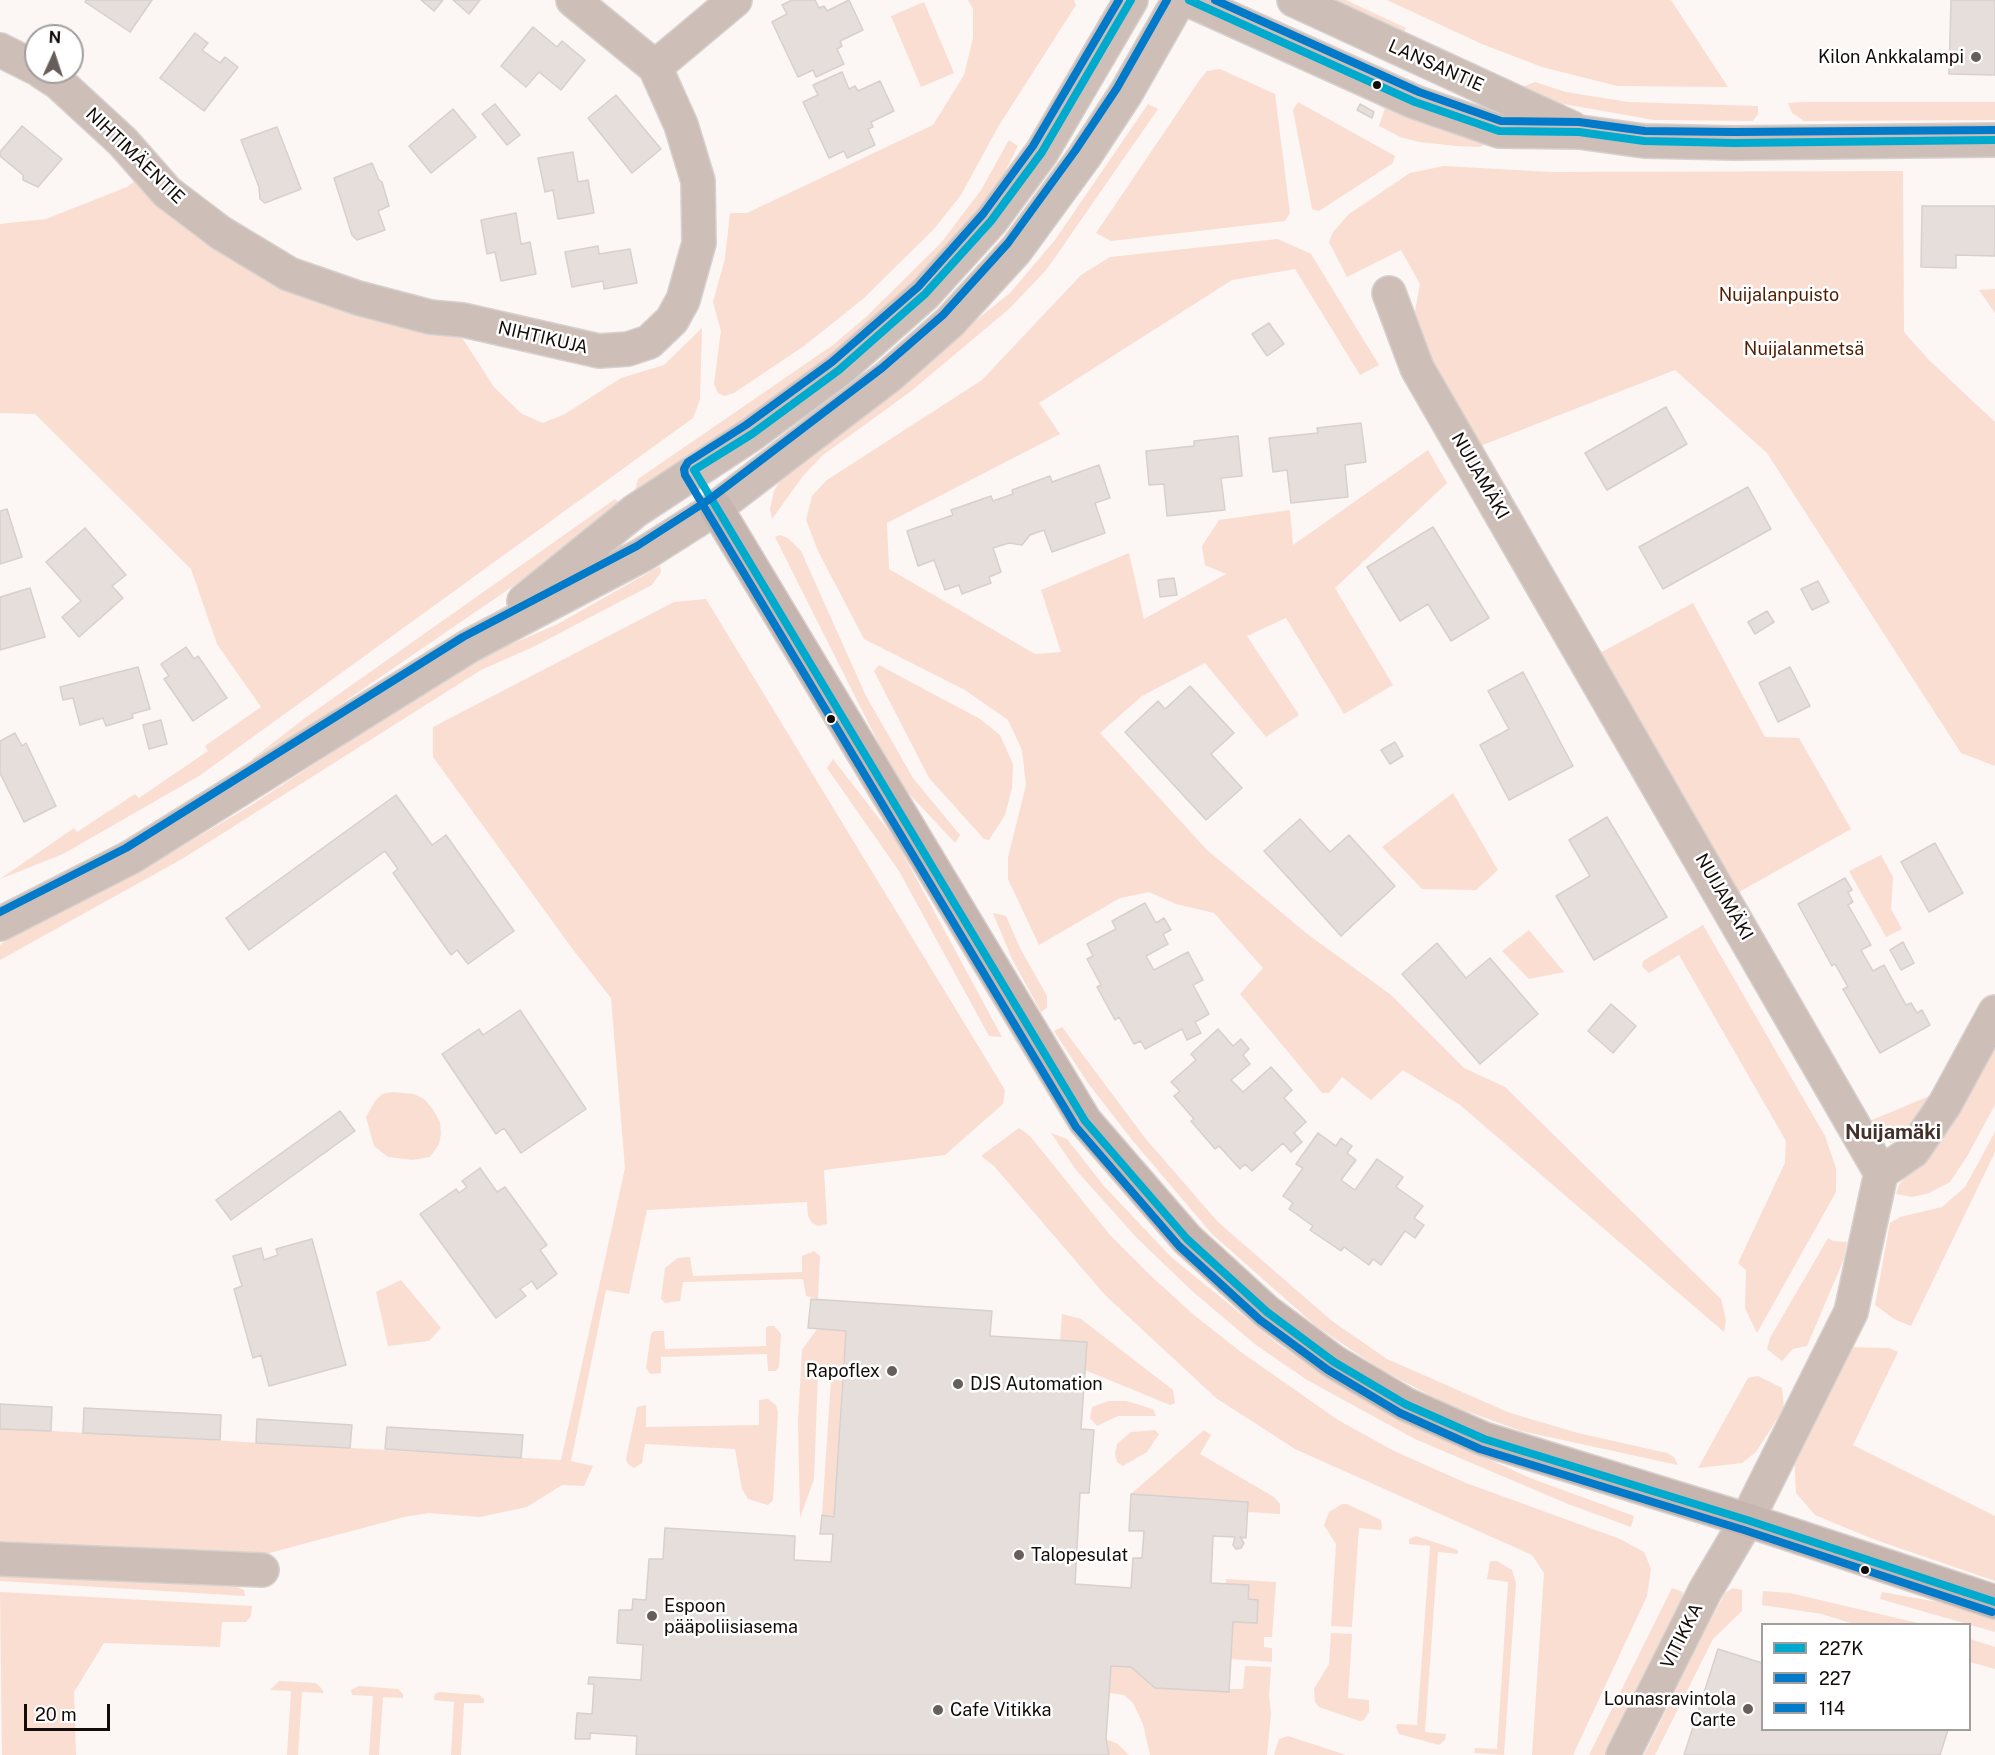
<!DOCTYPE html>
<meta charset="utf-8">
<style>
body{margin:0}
#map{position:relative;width:1995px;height:1755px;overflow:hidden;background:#fcf6f4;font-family:"Public Sans",sans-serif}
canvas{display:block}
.legend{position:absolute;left:1761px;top:1623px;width:210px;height:108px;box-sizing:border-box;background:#fff;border:2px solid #a19e9d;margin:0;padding:8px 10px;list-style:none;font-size:18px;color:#140c09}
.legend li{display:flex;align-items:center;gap:12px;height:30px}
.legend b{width:30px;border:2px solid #a19e9d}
.north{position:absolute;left:24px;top:24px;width:60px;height:60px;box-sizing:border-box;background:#fff;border:2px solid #a19e9d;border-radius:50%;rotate:3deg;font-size:16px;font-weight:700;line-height:24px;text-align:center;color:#140c09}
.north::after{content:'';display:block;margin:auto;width:21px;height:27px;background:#655e5b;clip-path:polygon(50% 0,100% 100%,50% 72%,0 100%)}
.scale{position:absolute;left:24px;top:1704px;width:86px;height:27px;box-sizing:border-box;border:3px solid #140c09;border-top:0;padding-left:8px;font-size:18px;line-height:21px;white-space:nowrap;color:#140c09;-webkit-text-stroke:4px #fff;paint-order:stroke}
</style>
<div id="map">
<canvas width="1995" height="1755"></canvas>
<ul class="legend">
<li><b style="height:8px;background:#00a9ce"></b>227K</li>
<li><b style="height:8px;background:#007ac9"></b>227</li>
<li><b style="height:8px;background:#007ac9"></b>114</li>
</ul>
<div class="north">N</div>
<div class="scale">20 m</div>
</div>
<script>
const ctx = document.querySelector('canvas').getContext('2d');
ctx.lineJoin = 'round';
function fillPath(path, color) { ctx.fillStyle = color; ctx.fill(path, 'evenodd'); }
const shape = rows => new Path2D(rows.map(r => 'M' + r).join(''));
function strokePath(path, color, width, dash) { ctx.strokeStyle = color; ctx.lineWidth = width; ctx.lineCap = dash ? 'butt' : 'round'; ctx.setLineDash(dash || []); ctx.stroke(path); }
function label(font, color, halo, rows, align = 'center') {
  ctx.font = font + ' "Public Sans",sans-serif'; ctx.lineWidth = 5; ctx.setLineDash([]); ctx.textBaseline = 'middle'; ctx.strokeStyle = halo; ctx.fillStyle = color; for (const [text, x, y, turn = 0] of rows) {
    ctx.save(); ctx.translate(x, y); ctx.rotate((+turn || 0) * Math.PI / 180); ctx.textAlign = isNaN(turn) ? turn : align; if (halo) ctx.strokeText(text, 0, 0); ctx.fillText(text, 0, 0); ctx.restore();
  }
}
fillPath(shape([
 [968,0,1074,0,1076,5,998,127,961,195,934,229,863,299,804,346,734,393,724,396,718,393,714,384,721,331,713,302,725,259,730,213,747,213,933,125,964,75,973,38,973,9],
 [1316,0,1346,0,1406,28,1400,39],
 [1387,0,1671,0,1728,87,1617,86,1542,67,1482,44],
 [924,2,954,73,921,87,891,16],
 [1220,69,1275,94,1290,213,1285,221,1111,241,1096,233,1201,78,1207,71],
 [1535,82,1566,92,1628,102,1758,106,1758,114,1753,121,1654,120,1558,103,1520,88],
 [1298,102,1395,156,1393,163,1319,211,1312,209,1293,110],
 [1804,102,1995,102,1995,120,1804,121,1792,113,1788,103],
 [1148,104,1158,109,1047,269,1009,309,910,392,823,455,803,476,772,519,770,509,774,491,784,474,1010,293,1055,240],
 [1385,108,1448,120,1486,143,1480,147,1456,146,1419,142,1400,137,1379,126],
 [1009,140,1018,146,999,184,944,255,822,370,635,491,638,479,833,345,866,317,941,243,981,190],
 [1444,166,1551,172,1903,171,1904,332,1929,360,1995,422,1995,766,1961,753,1767,453,1675,370,1480,446,1412,328,1420,284,1401,250,1347,277,1329,242,1333,232,1349,214,1410,173],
 [142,175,182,213,461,336,494,387,522,414,543,423,565,414,621,378,664,365,702,328,700,400,693,418,199,776,63,854,0,879,74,828,77,832,135,794,139,798,208,751,205,746,261,707,217,644,191,569,35,414,0,413,0,224,46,219,127,187],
 [1278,239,1311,254,1379,365,1360,375,1295,269,1232,280,1039,403,1060,434,887,523,889,569,1035,654,1061,652,1041,590,1129,553,1144,619,1226,574,1205,565,1202,546,1219,520,1290,510,1293,545,1428,450,1447,483,1335,588,1393,685,1344,714,1286,618,1247,636,1299,715,1266,737,1205,663,1142,696,1100,733,1207,850,1306,933,1391,995,1464,1068,1505,1087,1721,1299,1726,1320,1724,1332,1460,1105,1403,1070,1371,1100,1342,1077,1329,1093,1322,1093,1240,994,1263,968,1214,913,1176,904,1149,892,1120,898,1039,945,1008,879,1008,857,1026,785,1022,750,1008,720,965,690,864,639,818,551,806,520,812,496,827,480,982,380,1081,275,1110,257],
 [1995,289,1995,313,1979,290],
 [615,499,622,505,522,580,255,763,252,759,305,718],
 [780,535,788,538,801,551,866,696,913,778,960,835,955,843,901,785,891,768,775,537],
 [660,566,661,572,652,585,533,647,481,670,182,859,0,960,0,945,12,935,130,877,250,806,474,660,556,625],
 [706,599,1005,1090,1003,1104,945,1155,824,1170,827,1224,818,1226,812,1223,808,1216,807,1202,647,1210,629,1294,606,1290,571,1461,593,1466,584,1486,562,1485,527,1507,480,1517,429,1513,404,1517,262,1555,0,1541,0,1428,561,1460,625,1168,611,998,574,951,433,757,433,727,674,602],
 [1693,603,1765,737,1799,738,1851,829,1739,892,1600,653],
 [879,665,980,719,1000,735,1013,764,1012,788,1005,815,989,840,984,839,929,778,874,671],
 [833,759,895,839,1002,1037,989,1036,899,871,827,768],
 [1453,793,1498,870,1476,890,1422,889,1382,847],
 [1881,855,1893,877,1891,909,1902,929,1886,937,1849,871],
 [993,913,1006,916,1020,948,1047,996,1047,1008,1041,1012,1012,959],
 [1703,925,1825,1136,1836,1168,1836,1192,1757,1333,1745,1308,1746,1270,1738,1263,1785,1163,1786,1141,1679,955,1649,973,1642,966,1643,961],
 [1529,930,1564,972,1529,979,1502,951],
 [1062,1027,1145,1138,1218,1222,1332,1321,1387,1359,1510,1413,1578,1433,1667,1453,1674,1457,1678,1465,1521,1431,1447,1404,1380,1369,1316,1326,1212,1234,1133,1141,1088,1083,1054,1031],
 [1995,1039,1995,1105,1966,1158,1950,1182,1929,1193,1912,1197,1896,1194,1899,1185,1914,1166,1929,1155,1941,1139],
 [393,1092,414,1094,424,1099,432,1108,440,1122,441,1134,439,1144,430,1157,413,1160,388,1157,374,1146,366,1117,375,1101,382,1094],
 [1939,1092,1909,1136,1891,1143,1873,1137,1867,1122],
 [1019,1128,1030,1136,1110,1235,1151,1276,1194,1315,1241,1352,1338,1420,1394,1451,1466,1483,1620,1539,1644,1552,1651,1569,1647,1596,1573,1755,1532,1755,1544,1573,1532,1555,1295,1449,1216,1398,1105,1295,994,1166,981,1156],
 [1995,1132,1995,1152,1911,1326,1894,1319,1875,1305,1890,1223,1900,1217,1942,1207,1965,1187],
 [1051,1133,1067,1139,1104,1186,1171,1257,1278,1344,1332,1381,1422,1429,1530,1478,1634,1516,1631,1527,1568,1504,1415,1439,1307,1380,1256,1345,1192,1291,1136,1237,1076,1170],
 [1828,1238,1833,1241,1847,1242,1844,1259,1807,1346,1793,1349,1782,1361,1767,1349,1770,1338],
 [814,1251,820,1256,818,1299,806,1296,803,1279,683,1282,680,1301,665,1303,661,1299,665,1268,678,1258,690,1257,693,1276,802,1272,802,1256],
 [401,1280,441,1328,429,1341,388,1346,376,1292],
 [1062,1314,1081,1319,1173,1390,1175,1403,1170,1405,1085,1370,1060,1341],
 [769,1326,774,1326,781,1334,779,1367,776,1371,768,1371,767,1354,661,1357,661,1373,650,1374,646,1368,651,1334,654,1331,664,1331,665,1349,766,1346,766,1328],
 [817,1329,846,1331,843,1367,821,1366,818,1372,814,1479,800,1518,798,1421,802,1350],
 [1848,1347,1889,1348,1898,1352,1853,1445,1995,1516,1995,1581,1873,1539,1815,1515,1796,1493,1794,1454],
 [1758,1376,1782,1388,1784,1408,1756,1452,1742,1463,1698,1468,1748,1378],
 [831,1379,842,1381,834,1517,822,1515],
 [768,1399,776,1405,778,1412,773,1500,768,1505,748,1499,742,1489,735,1449,645,1444,642,1463,634,1468,628,1464,626,1459,637,1407,646,1405,646,1427,759,1425,759,1400],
 [1108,1401,1126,1401,1153,1409,1156,1416,1118,1416,1097,1426,1090,1418,1092,1407],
 [1155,1430,1159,1434,1147,1452,1123,1466,1117,1462,1115,1454,1117,1444,1131,1432],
 [1204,1430,1211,1435,1200,1454,1274,1497,1280,1504,1280,1514,1248,1512,1248,1502,1131,1494],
 [1342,1504,1347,1504,1381,1520,1382,1526,1381,1530,1359,1528,1352,1627,1331,1626,1336,1544,1324,1525,1329,1512],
 [1416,1536,1458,1550,1458,1554,1438,1552,1425,1732,1446,1734,1445,1740,1439,1745,1399,1734,1396,1727,1397,1724,1417,1725,1430,1546,1409,1544,1409,1539],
 [1490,1561,1497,1561,1512,1570,1516,1583,1504,1755,1474,1753,1475,1748,1497,1749,1508,1582,1487,1579],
 [0,1572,237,1587,244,1590,245,1596,0,1581],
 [1226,1579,1276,1582,1272,1637,1264,1637,1264,1647,1272,1648,1272,1662,1231,1659,1233,1622,1257,1623,1258,1600,1248,1599,1249,1585,1226,1584],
 [1672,1588,1683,1592,1680,1609,1613,1755,1589,1755],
 [1733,1588,1742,1590,1742,1611,1713,1639,1655,1755,1644,1755,1704,1633,1725,1593],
 [1763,1591,1790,1593,1922,1624,1854,1624,1822,1614,1762,1605],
 [0,1592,252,1606,251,1616,246,1622,222,1622,220,1647,104,1643,74,1692,76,1755,2,1755],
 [1882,1592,1960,1606,1995,1616,1995,1632,1880,1599],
 [1331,1633,1352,1634,1348,1698,1369,1700,1369,1712,1364,1720,1360,1721,1319,1707,1315,1702,1314,1689,1329,1664],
 [1970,1639,1995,1647,1995,1669,1970,1662],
 [1111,1666,1131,1667,1155,1688,1229,1692,1229,1689,1243,1689,1245,1666,1271,1667,1269,1696,1271,1713,1267,1755,1150,1755,1143,1724,1133,1703,1124,1695,1109,1693],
 [279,1681,316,1683,323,1690,323,1693,302,1692,298,1755,287,1755,291,1691,270,1690],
 [359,1686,398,1689,403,1694,403,1698,383,1697,379,1755,369,1755,373,1696,352,1695,351,1690],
 [439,1692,479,1695,484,1699,484,1703,464,1703,461,1755,451,1755,454,1702,434,1700,435,1694],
 [1288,1736,1346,1755,1274,1755,1279,1739],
 [1106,1739,1118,1744,1129,1755,1109,1755]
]), '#faded2');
const building = shape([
 [86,0,152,0,130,32,85,2,86,0],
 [421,0,443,0,434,11,421,0],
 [453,0,480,0,469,14,453,0],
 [792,0,815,0,819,8,824,6,827,11,849,0,863,30,840,41,842,46,837,49,844,64,816,77,813,70,798,77,772,22,787,14,782,5,792,0],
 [1951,0,1995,0,1995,75,1949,74,1951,0],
 [533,27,557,47,562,41,585,60,561,90,539,72,526,87,501,66,533,27],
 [195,33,208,43,202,50,220,63,225,57,238,67,204,111,160,78,195,33],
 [842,72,849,89,855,86,858,91,880,81,894,111,871,122,873,127,868,129,875,145,847,158,844,151,829,158,803,102,818,95,813,85,842,72],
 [616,95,661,149,632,173,588,118,616,95],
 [495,104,520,135,507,145,482,114,495,104],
 [1360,104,1374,112,1372,118,1357,110,1360,104],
 [453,109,476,137,431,173,409,146,453,109],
 [22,126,62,159,38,187,23,180,23,175,0,156,0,152,22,126],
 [277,127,301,189,265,203,260,199,259,187,241,140,277,127],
 [573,152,578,182,588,180,594,213,558,219,553,190,545,192,538,158,573,152],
 [372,163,379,180,382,182,389,206,378,211,385,230,357,240,352,235,334,178,372,163],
 [1922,206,1995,206,1995,256,1956,255,1956,268,1921,267,1922,206],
 [516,213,521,244,530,242,536,274,501,281,495,252,487,254,481,220,516,213],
 [598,246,599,254,630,249,637,283,604,289,603,281,572,287,565,252,598,246],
 [1269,323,1284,344,1267,356,1252,334,1269,323],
 [1666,407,1687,444,1607,490,1585,453,1666,407],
 [1361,423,1366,462,1345,465,1348,497,1291,503,1287,470,1273,472,1269,438,1318,433,1317,428,1361,423],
 [1238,436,1242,476,1221,478,1225,510,1167,516,1164,484,1149,485,1146,451,1194,446,1194,441,1238,436],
 [1099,465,1110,498,1095,503,1105,533,1052,552,1044,530,1030,535,1022,545,1009,543,993,548,1001,572,989,577,991,583,962,594,959,585,945,590,934,560,918,566,907,531,953,515,951,510,991,496,993,501,1013,494,1012,490,1050,476,1052,482,1099,465],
 [1748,487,1771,529,1663,589,1639,547,1748,487],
 [7,509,22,557,0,564,0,511,7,509],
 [1433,527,1489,618,1451,641,1428,604,1400,621,1367,567,1433,527],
 [85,528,126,575,112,586,123,598,79,637,62,617,81,601,46,562,85,528],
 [1174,578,1177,595,1160,597,1158,580,1174,578],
 [1818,581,1829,602,1812,610,1801,589,1818,581],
 [30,588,45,637,0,650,0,597,30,588],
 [1767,611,1774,622,1755,634,1748,622,1767,611],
 [186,647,194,659,198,656,227,698,193,721,164,679,169,676,161,664,186,647],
 [138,667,150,709,132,714,133,718,106,726,103,718,80,725,73,698,63,700,60,687,138,667],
 [1790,667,1810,706,1778,722,1759,683,1790,667],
 [1523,672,1573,766,1509,800,1480,745,1509,729,1488,691,1523,672],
 [1190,686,1234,733,1211,754,1242,788,1206,820,1125,732,1158,701,1165,709,1190,686],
 [161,720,167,744,149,749,143,725,161,720],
 [15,733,22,746,26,743,56,806,24,822,0,773,0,741,15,733],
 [1395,742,1403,756,1390,764,1381,750,1395,742],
 [396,795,432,845,446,835,514,931,468,964,457,950,451,955,393,873,398,869,385,851,249,950,226,918,396,795],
 [1607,817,1667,917,1594,960,1556,896,1590,876,1569,840,1607,817],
 [1300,819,1330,852,1349,835,1395,886,1341,936,1264,851,1300,819],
 [1935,843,1963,893,1929,912,1901,862,1935,843],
 [1845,878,1852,890,1848,892,1853,902,1848,905,1871,945,1861,950,1873,971,1884,965,1906,1005,1911,1003,1917,1013,1922,1010,1930,1025,1880,1053,1843,989,1848,987,1835,964,1832,966,1798,904,1845,878],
 [1145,903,1156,923,1164,918,1171,930,1163,934,1168,944,1146,956,1154,970,1188,952,1203,980,1193,985,1209,1014,1195,1022,1201,1033,1187,1040,1182,1029,1145,1049,1141,1041,1134,1044,1119,1017,1115,1020,1097,987,1101,985,1087,959,1093,956,1087,944,1116,929,1112,921,1145,903],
 [1903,942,1914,963,1901,970,1890,950,1903,942],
 [1437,943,1466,978,1490,958,1538,1014,1480,1064,1402,974,1437,943],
 [1611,1004,1636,1026,1613,1053,1588,1031,1611,1004],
 [520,1010,586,1109,521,1153,504,1128,496,1134,442,1054,479,1029,483,1035,520,1010],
 [1218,1029,1233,1046,1241,1039,1249,1049,1243,1055,1250,1064,1231,1080,1243,1092,1271,1067,1292,1090,1284,1098,1306,1122,1294,1133,1302,1142,1291,1152,1283,1143,1252,1171,1245,1164,1240,1169,1219,1146,1215,1149,1191,1121,1194,1119,1174,1096,1180,1091,1171,1082,1196,1060,1191,1054,1218,1029],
 [340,1111,355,1131,231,1220,216,1200,340,1111],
 [1318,1133,1336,1146,1341,1138,1352,1146,1347,1153,1356,1160,1341,1180,1355,1190,1377,1159,1403,1177,1396,1187,1423,1206,1414,1218,1424,1225,1415,1238,1405,1231,1381,1265,1373,1259,1369,1265,1344,1247,1341,1251,1310,1230,1313,1226,1289,1209,1293,1203,1283,1196,1303,1168,1296,1164,1318,1133],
 [480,1168,497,1192,505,1187,547,1245,540,1250,557,1274,537,1289,532,1281,520,1289,526,1296,496,1318,420,1214,456,1189,459,1193,467,1187,462,1181,480,1168],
 [312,1239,346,1365,269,1386,261,1355,253,1358,234,1289,242,1286,233,1256,261,1248,264,1260,278,1255,276,1249,312,1239],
 [811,1299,992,1311,990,1336,1087,1342,1081,1429,1094,1430,1089,1493,1080,1493,1075,1584,1131,1588,1133,1558,1142,1558,1144,1531,1129,1531,1131,1494,1248,1502,1246,1538,1240,1537,1244,1543,1241,1548,1236,1549,1233,1545,1235,1537,1213,1536,1211,1583,1249,1585,1248,1599,1258,1600,1257,1623,1233,1622,1229,1692,1155,1688,1131,1667,1111,1666,1106,1739,1109,1755,636,1755,637,1736,590,1733,590,1739,575,1739,577,1713,592,1714,594,1684,588,1684,589,1677,641,1680,643,1645,617,1643,619,1610,632,1610,633,1599,646,1600,649,1559,663,1559,665,1528,795,1536,794,1560,831,1562,833,1534,820,1534,822,1515,834,1517,846,1331,808,1328,811,1299],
 [0,1404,52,1407,51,1431,0,1429,0,1404],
 [84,1408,221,1415,220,1440,83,1433,84,1408],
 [257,1419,352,1425,350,1448,256,1443,257,1419],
 [387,1427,523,1435,521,1458,385,1449,387,1427],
 [1718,1649,1762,1663,1762,1730,1948,1730,1940,1755,1684,1755,1718,1649]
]);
fillPath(building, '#e5dedb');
strokePath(building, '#d7d0cd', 1.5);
const minor = shape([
 [573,0,655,67],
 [1189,0,1415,102,1499,131,1579,132,1644,141,1734,143,1995,140],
 [1294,0,1572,128],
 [0,50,36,68],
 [42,72,59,83,123,142,167,192,221,233,289,274,358,298,430,317,463,320,599,351,628,349,649,342,672,320,683,300,699,243,698,181,681,125,655,67,735,0],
 [1389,293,1417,368,1881,1173,1851,1312,1747,1520,1705,1591,1623,1755],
 [524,601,635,511,752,434,839,370,925,294,991,221,1042,152,1131,0],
 [0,924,131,857,469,646,642,555,716,508,889,376,950,322,1016,250,1084,157,1126,93,1179,0],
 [1881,1173,1913,1151,1945,1104,1995,1012],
 [0,1559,262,1570]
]);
const major = shape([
 [716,508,1085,1121,1187,1239,1267,1312,1334,1362,1405,1404,1484,1439,1747,1520,1995,1602]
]);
strokePath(minor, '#d6d1cf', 36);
strokePath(major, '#d6d1cf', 36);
strokePath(minor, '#cdbeb8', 33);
strokePath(major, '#c6b5ae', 33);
strokePath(shape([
 [1131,0,1042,152,991,221,925,294,839,370,752,434,694,470,1085,1121,1187,1239,1267,1312,1334,1362,1405,1404,1484,1439,1747,1520,1995,1602],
 [1189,0,1415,102,1499,131,1579,132,1644,141,1734,143,1995,140]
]), '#00a9ce', 8);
strokePath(shape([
 [1119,0,1033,146,983,214,918,287,832,362,746,425,688,462,684,469,685,475,1076,1127,1179,1246,1260,1320,1328,1370,1400,1413,1480,1449,1744,1530,1992,1612]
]), '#007ac9', 8);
strokePath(shape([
 [1215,0,1419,92,1501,121,1579,122,1645,131,1734,132,1995,130],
 [0,912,126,848,463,637,637,546,710,499,882,368,943,315,1008,243,1075,151,1117,88,1167,0]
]), '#007ac9', 8);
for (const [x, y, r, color] of [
 [1976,57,6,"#655e5b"],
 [1377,85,5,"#140c09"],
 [831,719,5,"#140c09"],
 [892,1371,6,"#655e5b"],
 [958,1384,6,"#655e5b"],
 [1019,1555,6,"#655e5b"],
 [1865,1570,5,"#140c09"],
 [652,1616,6,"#655e5b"],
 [1748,1709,6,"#655e5b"],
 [938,1710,6,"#655e5b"]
]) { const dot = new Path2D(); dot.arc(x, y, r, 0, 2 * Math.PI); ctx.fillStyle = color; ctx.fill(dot); strokePath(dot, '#fff', 2); }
label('18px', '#140c09', '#fff', [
 ["Kilon Ankkalampi",1964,57,"right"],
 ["Rapoflex",880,1371,"right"],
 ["DJS Automation",970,1384],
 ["Talopesulat",1031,1555],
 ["Espoon",664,1606],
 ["pääpoliisiasema",664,1627],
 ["Lounasravintola",1736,1699,"right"],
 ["Carte",1736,1720,"right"],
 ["Cafe Vitikka",950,1710]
], 'left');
label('18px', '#140c09', '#fff', [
 ["LANSANTIE",1436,66,24],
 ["NIHTIMÄENTIE",135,156,44],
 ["NIHTIKUJA",543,338,13],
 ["NUIJAMÄKI",1480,476,60],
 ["NUIJAMÄKI",1724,897,60],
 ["VITIKKA",1682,1636,-63]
]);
label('18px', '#521e03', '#fff', [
 ["Nuijalanpuisto",1779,295],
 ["Nuijalanmetsä",1804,349]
]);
label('bold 20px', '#433029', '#fff', [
 ["Nuijamäki",1893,1133]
]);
</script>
